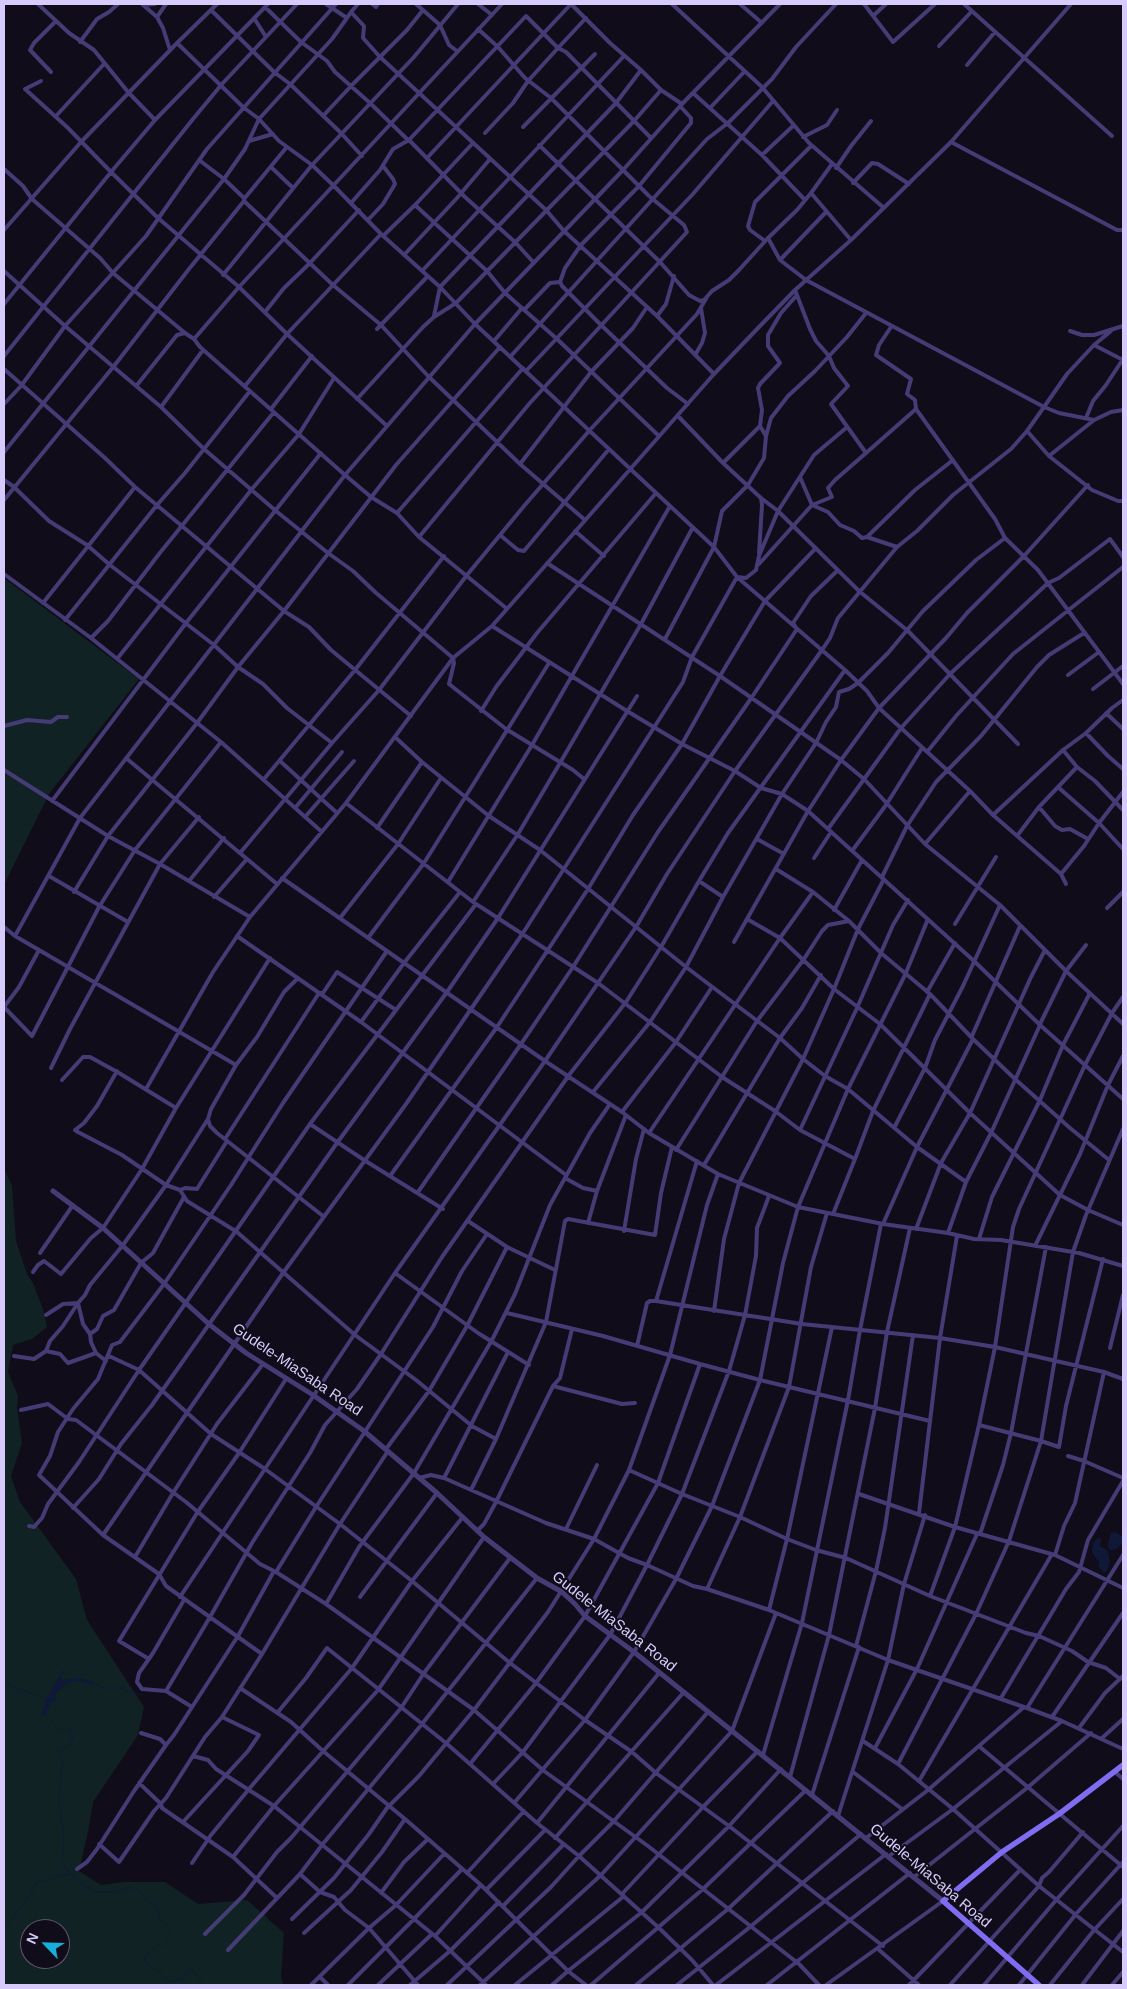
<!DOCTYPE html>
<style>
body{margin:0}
#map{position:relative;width:1127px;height:1989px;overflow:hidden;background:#110c1a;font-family:Helvetica,sans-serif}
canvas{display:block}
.frame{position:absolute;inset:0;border:5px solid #d6cbfa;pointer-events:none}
.north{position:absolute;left:20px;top:1919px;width:50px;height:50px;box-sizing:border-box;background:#110c1a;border:1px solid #605874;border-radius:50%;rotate:294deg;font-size:14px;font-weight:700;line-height:20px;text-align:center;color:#d6cbfa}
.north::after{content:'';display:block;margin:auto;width:18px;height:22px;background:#16aeda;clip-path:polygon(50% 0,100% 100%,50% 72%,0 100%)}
</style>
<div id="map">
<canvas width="1127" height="1989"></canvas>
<div class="frame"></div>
<div class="north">N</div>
</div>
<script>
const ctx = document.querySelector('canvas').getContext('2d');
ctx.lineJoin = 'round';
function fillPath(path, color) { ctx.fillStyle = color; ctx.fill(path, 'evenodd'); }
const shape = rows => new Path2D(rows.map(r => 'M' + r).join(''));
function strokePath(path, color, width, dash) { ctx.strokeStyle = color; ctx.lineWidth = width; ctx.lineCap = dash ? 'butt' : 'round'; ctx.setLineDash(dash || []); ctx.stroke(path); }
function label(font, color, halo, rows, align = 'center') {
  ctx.font = font + ' Helvetica,sans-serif'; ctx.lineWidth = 4; ctx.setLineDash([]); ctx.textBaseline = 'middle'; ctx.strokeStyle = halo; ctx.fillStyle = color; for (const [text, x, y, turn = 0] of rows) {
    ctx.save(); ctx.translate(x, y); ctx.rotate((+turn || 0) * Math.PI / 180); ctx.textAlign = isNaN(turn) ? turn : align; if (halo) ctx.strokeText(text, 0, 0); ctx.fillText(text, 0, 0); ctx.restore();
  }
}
fillPath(shape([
 [4,578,139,679,49,794,4,885],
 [4,1168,12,1186,16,1241,27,1274,33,1283,43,1309,47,1327,32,1339,13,1345,8,1372,18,1396,17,1407,22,1443,11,1476,20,1502,76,1579,87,1620,144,1707,138,1735,93,1802,88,1832,79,1871,101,1885,124,1882,165,1882,198,1904,247,1900,284,1933,281,1977,283,1985,4,1985],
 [30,1929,60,1929,60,1959,30,1959]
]), '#102223');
fillPath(shape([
 [1115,1532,1123,1537,1123,1543,1116,1549,1110,1550,1108,1547,1109,1540,1111,1533],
 [1098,1538,1101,1539,1100,1546,1108,1551,1110,1563,1107,1571,1104,1573,1098,1566,1100,1563,1093,1554,1092,1549,1094,1542],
 [63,1670,64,1671,61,1678,64,1680,79,1678,95,1682,93,1685,78,1681,68,1683,56,1693,55,1701,51,1702,45,1715,42,1717,41,1715,46,1699]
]), '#0f1937');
strokePath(shape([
 [4,1682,29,1693,45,1698,46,1700],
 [94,1684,105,1688,119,1688,142,1695],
 [46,1715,57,1728,62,1730,70,1729,73,1739,69,1745,58,1752,62,1762,59,1800,64,1840,62,1860,64,1866,74,1877,93,1892,116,1892,130,1887,138,1890,147,1901,157,1907,159,1918,171,1929,167,1941,163,1945,158,1945,145,1957,146,1963,172,1982,183,1978,189,1970,193,1971,204,1985],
 [4,1928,26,1901,37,1882,70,1874]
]), '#0f1937', 1);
strokePath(shape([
 [38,4,69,33,94,50,128,92,155,120],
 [142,4,157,17,163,28,170,50],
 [326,4,347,18,351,12,364,26,363,38,380,57,546,210,564,231,657,316,714,374],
 [372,4,376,7,378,4],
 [416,4,440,25,449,45,457,51],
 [478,4,492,15],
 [571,4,610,43,641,70],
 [672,4,762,87,809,143,884,208],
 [740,4,762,23],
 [864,4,893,42,935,4],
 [964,4,1112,136],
 [144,5,155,4],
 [265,7,301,42,327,61,335,72,370,103,408,140],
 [211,10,274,72,290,84,341,133,362,156],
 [351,12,358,4],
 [873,16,886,4],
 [157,17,166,4],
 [254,18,266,37],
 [80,42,97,19,109,12,118,4],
 [177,43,243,107,259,119,279,141,312,165,334,186,381,234,440,287,475,324,714,547,737,577,845,670,867,691,879,708,970,791,993,815,1061,874,1066,884],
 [939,46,972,11],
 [967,65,995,32],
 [51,72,30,50,34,43,56,21],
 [41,81,25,89,67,127,111,172,155,120,268,4],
 [693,93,762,155,805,200],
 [680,106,691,118,691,123,639,186,581,245,565,268,560,282,562,286,601,325,667,388,688,404],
 [710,108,745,71],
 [56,116,104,64],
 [323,116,351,86,407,30,423,10],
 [523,127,595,54],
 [485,133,513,103,528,81,558,48,586,18],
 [803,137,827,125,837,110],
 [409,140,465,197,516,243,534,263],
 [249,141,273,134],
 [951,142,1117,230,1123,230],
 [539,145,660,262,689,295,700,301,704,300,712,291,729,280,739,270,768,238,797,210,811,193,832,164],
 [762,155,794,125],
 [427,158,571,4],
 [271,167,293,188],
 [836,168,851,146,871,121],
 [4,169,23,186,32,199,100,258,113,273,185,333],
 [853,183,872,163,878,164,909,184],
 [811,193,851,240],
 [244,199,286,148],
 [244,201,333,285,381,325,428,376,520,464,585,520],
 [351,203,380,170,393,149,409,140,526,16,558,48,566,52,651,138],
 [415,205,487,271,505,293,557,339,659,436],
 [368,220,383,204,395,184,393,179,383,166],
 [4,230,81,142,177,43,217,4],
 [383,236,415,205,473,143],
 [768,238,780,260,806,280,1044,407,1027,431],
 [765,241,750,230,748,226,755,202,811,146],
 [404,255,457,198,490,159],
 [780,260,826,212],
 [4,271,65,326,161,407,204,449,276,511,328,553,353,571,375,592,453,658,454,663,449,684,506,729,573,770,584,779],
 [422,271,624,56],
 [223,275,312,165,414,57,458,4],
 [4,304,111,172,158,218,239,287,287,334,387,426],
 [524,310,550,283,560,282],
 [265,312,284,288,310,263,359,210],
 [434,316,440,287,616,103,641,70,661,90,682,104],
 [657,316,666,304,674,276],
 [891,327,879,345,876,355,911,379,907,394,915,400,916,409,995,519,1005,538,1038,570,1123,684],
 [377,329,427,277],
 [1070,331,1082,335,1094,335,1123,326],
 [194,339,239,287,502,4],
 [494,341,522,308],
 [1094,345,1123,360],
 [695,355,702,343,705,333,701,308],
 [4,356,193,119,222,84,297,4],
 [510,357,707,139,728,123,772,79,796,47,836,4],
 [4,369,105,458,135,487,284,611,309,627,331,650,411,716],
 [526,371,692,195,773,101],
 [137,385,177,335,185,333,194,339,200,347,345,475,371,497,397,513,419,537,506,608],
 [245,386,287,334,381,234],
 [357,399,423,327,434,317,456,303,634,121,661,90],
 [4,404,21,386,65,326,146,236,207,149,336,4],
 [161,407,203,350],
 [271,409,312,356],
 [678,416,723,463,761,498,778,511,859,591,908,631,1018,744],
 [1086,418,1093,401,1106,385,1123,359],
 [1094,420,1111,412,1123,410],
 [766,436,760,426,762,410,758,388,760,384,780,363,768,346,768,335,781,313,797,295],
 [4,452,224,179,245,149,259,119,332,39,347,18],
 [866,453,916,409],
 [1049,456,1092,490,1118,501,1123,501],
 [723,463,760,426],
 [520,464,591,372,633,328,647,307],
 [800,477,812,505,828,512,840,525,854,531,862,538,867,537,897,547],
 [4,480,14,487,49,521,87,545,110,565,214,645,238,667,263,684,287,708,332,743],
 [4,500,114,366,189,269,244,201,244,198,224,179,199,160],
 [397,513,523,368],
 [575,531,604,556],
 [500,535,518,550,524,551,609,449],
 [419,537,529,404,687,232,684,225,649,196,551,98,525,78,498,47,478,29],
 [867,537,915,490,953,460],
 [759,553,762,505,761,498],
 [547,563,720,676,841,760,864,779,925,844,1000,905,1066,971,1123,1024],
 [759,564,812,505,832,497,828,488,835,480,866,453,831,404,848,386,834,368,829,356,816,341,810,329,795,290],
 [4,574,91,638,221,742,322,832],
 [43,603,135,487],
 [65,620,157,505,185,473,250,391],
 [492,626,627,711,682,744,735,771,761,788,782,794,808,811,974,961,1040,1025,1123,1099],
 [91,638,108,621,159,554,274,412],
 [665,639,714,547,722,511,748,485,764,458,766,436,771,418,788,396,815,371,847,337,866,313],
 [117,659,252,489,299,434,334,378],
 [1068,675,1099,652],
 [1093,689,1123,666],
 [481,711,496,687,537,633,656,493],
 [1106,713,1123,729],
 [4,726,27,720,51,722,58,717,67,717],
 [1086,733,1108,756,1123,769],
 [395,737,422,762,489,816,540,850,686,967,780,1038,803,1059,825,1076,848,1089,917,1147,966,1182,991,1133,1040,1025],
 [927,752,956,716,1013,654,1123,567],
 [126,758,277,884],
 [280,761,337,813],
 [1077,767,1095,781,1123,810],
 [4,770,108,836,160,864,250,917],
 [264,779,355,670,444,556],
 [1059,788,1099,823,1084,846,1061,874],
 [1123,792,1099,823,1123,849],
 [52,801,186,623,321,453],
 [346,803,473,902,598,983,722,1077,775,1111,800,1130,855,1159,873,1111,930,994],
 [1039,807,1055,826,1062,830,1070,829,1088,839],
 [295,808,342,752],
 [993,815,1063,750,1086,733,1112,708,1123,700],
 [305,817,354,761],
 [377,828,422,762],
 [828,829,901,728,950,674,1048,583,1059,578,1110,539,1123,557],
 [1017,836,1039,807,1077,767,1063,750],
 [757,839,784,854],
 [925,844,970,791],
 [852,851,886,805,922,748],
 [240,853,332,743,379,690,467,575,524,506,589,431,697,314,707,297],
 [814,858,831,832],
 [776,869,813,892,849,921,881,953,930,994,973,1039,1015,1079,1070,1128,1109,1160],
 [49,876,128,922],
 [882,877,907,826,936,782,981,736,1037,667,1049,655,1084,633],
 [282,878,545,1061,622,1112,649,1133,718,1174,798,1207,883,1224,948,1233,974,1239,1001,1240,1079,1253,1123,1266],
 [189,881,224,838],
 [699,881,723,897],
 [448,882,532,745,670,506],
 [74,892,108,836,197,723,238,667,284,611,396,465,500,347],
 [214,897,247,859],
 [473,902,518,834,560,763,641,624,693,527],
 [1107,908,1123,892],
 [834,910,862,860],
 [340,918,398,844,441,778],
 [747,919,780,938,834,989,880,1024,970,1113,1060,1195,1088,1210,1123,1225],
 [955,924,996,857],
 [4,927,15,936,236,1065],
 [15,936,80,818,345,475,475,324,623,170,682,104,780,4],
 [237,936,361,1022,566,1175,565,1178,583,1188,597,1191],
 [368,938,424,863,549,663],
 [734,942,808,811,841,760,879,708,946,638,967,613,1024,556,1088,485],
 [39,950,19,987,4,1007,32,1036,99,907,135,850,221,742],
 [297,979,284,992,257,1037,236,1065,211,1109,208,1119,210,1126,217,1133,323,1216],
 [927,992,955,943],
 [361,1022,404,963,460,892],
 [1040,1024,1066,971,1086,945],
 [972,1036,1020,926],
 [51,1068,70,1029,160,864,199,817],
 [62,1080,83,1057,90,1057,119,1073,176,1108],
 [146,1089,213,972,250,917,346,803,453,658,492,626,714,374,759,327,795,290,851,240,951,142,1071,4],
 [593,1092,650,1022,686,967,723,897,782,794,816,743,826,722,836,707,839,692,849,689,858,683,888,653,923,611,976,560,1005,538],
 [622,1112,676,1042,712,987],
 [310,1124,364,1160,443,1209],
 [894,1128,925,1068,935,1040,963,986,1000,905],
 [75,1130,84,1123,97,1106,117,1071],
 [800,1130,857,1008,893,925,908,900],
 [76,1131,122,1155,166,1185,180,1190,187,1201,237,1232,355,1335,416,1380,472,1426,496,1439],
 [649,1133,780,938,813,892],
 [225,1139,319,993,323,993,337,972,396,1010],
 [676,1150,757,1021,804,959,822,931,828,925,849,921],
 [704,1165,780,1038,802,1008,821,975],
 [390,1176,497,1027,588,889,633,815,682,744,720,676,765,601,816,548],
 [180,1190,185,1188,197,1189,227,1141],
 [418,1192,521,1044,573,967,658,832,752,697,797,629,793,623,811,596,838,570],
 [833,1214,855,1159],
 [468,1221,507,1247,555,1270],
 [588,1223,597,1191,626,1115],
 [883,1224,917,1147,973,1039],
 [916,1229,941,1163,970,1113,1031,977,1045,950],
 [624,1231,636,1159,644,1129],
 [948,1233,966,1182],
 [979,1239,992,1197,1040,1100,1063,1045,1090,993],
 [1035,1246,1080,1154,1108,1085,1123,1056],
 [40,1253,73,1205],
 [33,1272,38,1265,44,1261,61,1274,91,1238,103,1228,142,1169,176,1108,270,958],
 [395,1273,478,1333,529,1365],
 [656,1301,697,1161],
 [714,1311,724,1239,739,1183,803,1059,834,989,858,929,884,879],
 [46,1315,63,1304,78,1303,85,1295,90,1285,123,1245,166,1185,208,1119],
 [637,1346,647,1303,650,1301,656,1301,802,1324,940,1338,995,1347,1104,1372,1123,1379],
 [1110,1348,1123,1295],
 [46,1351,50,1341,63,1326,78,1303,83,1324,90,1334],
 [14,1356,34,1359,46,1351,60,1354,68,1363,96,1353],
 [109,1356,139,1370,211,1434,265,1469,340,1524,412,1581,510,1663,585,1720,632,1752,656,1773,729,1826,883,1946],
 [106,1361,96,1353,91,1342,90,1334,97,1329,103,1316,114,1310,141,1263,153,1253,184,1197],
 [700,1364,760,1380,930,1421],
 [553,1386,622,1404,635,1403],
 [21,1410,48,1404,68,1419,76,1420,186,1502,260,1564,274,1571],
 [979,1425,1041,1441,1073,1252,1086,1215,1123,1129],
 [386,1449,429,1391,467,1326,507,1247],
 [1068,1456,1084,1461,1123,1478],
 [629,1470,682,1494,740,1517,787,1539,816,1550,846,1558,930,1596,1026,1633,1039,1636,1072,1651,1088,1662,1106,1668,1120,1679],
 [419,1478,431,1475,444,1478,546,1523,594,1539,628,1558,647,1565,693,1586,707,1589,769,1610,888,1660,1024,1707,1062,1721,1123,1749],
 [444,1478,508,1352],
 [471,1490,496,1439,546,1322,565,1221,568,1219,655,1235,661,1193,672,1147],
 [859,1494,955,1527,1055,1555,1123,1588],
 [73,1508,99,1479,121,1444,152,1405,337,1143,447,992,498,918,637,696],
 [919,1513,940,1338,957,1236],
 [29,1526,34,1527,42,1518,48,1504,79,1462,139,1370,310,1124,476,904],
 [566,1529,597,1465],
 [477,1531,484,1524,496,1502,553,1386,560,1378,572,1329],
 [980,1534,1003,1465,1011,1433,1046,1247],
 [103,1535,283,1273,406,1104,523,933,683,682,692,657,737,577,746,578,756,570,759,556,778,511,814,455,846,428],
 [1055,1555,1064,1526,1075,1503,1104,1372],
 [135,1557,173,1493,217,1424,263,1364],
 [276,1572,326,1604,474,1710,544,1771,648,1846,799,1964,819,1985],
 [707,1589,740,1517,789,1387,811,1267,827,1213],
 [930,1596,955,1527,979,1425,995,1347,1013,1227,1019,1209,1085,1065,1112,1013,1123,997],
 [180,1597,395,1273,545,1061,636,927,667,874,735,771,822,650,830,638,838,618,897,547,917,531,953,495,1011,449,1027,431,1049,456,1094,420,1059,413,1044,407,1067,374,1094,345,1111,331],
 [360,1597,437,1493],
 [184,1600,153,1653,139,1673,137,1682,142,1689,166,1691,210,1617,252,1543,310,1453,325,1425,357,1389,381,1354,442,1257,569,1075,626,1002,661,947,699,881,728,833,845,670],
 [326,1604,359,1547,414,1473,492,1340,515,1294,550,1205,590,1133,610,1104],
 [769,1610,787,1539,832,1327],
 [856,1646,876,1571,885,1528,913,1335],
 [262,1654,166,1586,159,1574,103,1535,39,1475,50,1456,58,1432,73,1409,98,1379,112,1345,120,1342,164,1284,231,1185,283,1103,387,951],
 [149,1659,119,1641,197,1513,239,1453,286,1379],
 [240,1688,291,1722,323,1751,405,1819,481,1885,568,1971,642,1912,729,1826,781,1769],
 [166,1691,192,1707],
 [1001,1698,1066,1589,1079,1572,1088,1540,1123,1481],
 [1027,1708,1123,1555],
 [278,1712,306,1678,327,1648,446,1743,537,1823,579,1856,659,1928,692,1960,713,1985],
 [1052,1717,1123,1613],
 [1079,1728,1105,1693,1123,1676],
 [141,1733,160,1739,166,1745,174,1735,238,1636,274,1571,276,1572,316,1507,433,1327,462,1271,487,1234],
 [1102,1738,1123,1719],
 [863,1741,898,1764,953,1809,1039,1886,1123,1952],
 [980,1747,1123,1867],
 [875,1748,917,1669,977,1534],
 [763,1755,802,1623,848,1400,860,1330,881,1224],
 [193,1756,208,1760,216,1769,274,1806,435,1936,486,1985],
 [470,1764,536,1683,585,1616,658,1483,700,1364,603,1336,507,1313],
 [898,1764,976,1614,1009,1541,1041,1441,1059,1447,1066,1406,1103,1259],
 [853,1772,902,1809],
 [1115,1772,1123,1779],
 [790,1777,829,1635,875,1408,887,1332,910,1228],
 [919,1781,1052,1554],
 [139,1783,161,1804,162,1808,233,1857,277,1898],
 [493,1784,523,1752,610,1635,647,1565,682,1494,729,1371,745,1315,756,1256,757,1228,769,1196],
 [812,1795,859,1647],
 [514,1803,585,1720,634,1652,676,1579,712,1506,760,1380,783,1263,798,1207,848,1089,905,975,928,919],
 [838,1816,888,1660,904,1584,925,1515],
 [183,1822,248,1751,259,1735,222,1717],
 [537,1823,659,1673],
 [555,1838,684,1692],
 [866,1838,928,1790,1024,1707],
 [99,1844,119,1862,154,1811,166,1798,205,1737,222,1717,262,1654,340,1524,388,1451],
 [889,1856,953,1809,1062,1721],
 [233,1857,274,1806,378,1690,484,1537],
 [192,1863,211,1835,249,1789,352,1668,412,1581,462,1518],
 [77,1869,87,1862,97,1849,134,1791,166,1745],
 [467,1873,524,1811],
 [300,1874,320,1892,334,1897,345,1910,369,1928,418,1985],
 [914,1877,1027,1788,1091,1733],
 [486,1890,545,1830],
 [381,1893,404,1862,428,1839],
 [622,1894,703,1807,758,1751],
 [503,1906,564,1844],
 [292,1919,334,1878,369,1834,387,1808,419,1776,474,1710,548,1612,594,1539,629,1470,670,1355,707,1205,718,1174],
 [304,1933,351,1890,382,1852,405,1819],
 [205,1934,244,1895,277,1852,291,1838,401,1708,424,1673,510,1558],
 [435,1936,481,1885],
 [878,1949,919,1985],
 [228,1950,300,1874,322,1845,422,1724,537,1578],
 [320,1977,328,1985],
 [311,1985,369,1928,396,1905,444,1854],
 [348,1985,414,1919,462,1869],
 [378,1985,432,1934],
 [410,1985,450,1951,499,1902],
 [447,1985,551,1887,579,1856,614,1821,708,1712],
 [480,1985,601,1875,732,1731,776,1613],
 [515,1985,624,1896],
 [552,1985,568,1971,586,1985],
 [591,1985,703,1889,806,1790],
 [636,1985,728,1909,833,1811],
 [677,1985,750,1927,861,1834],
 [716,1985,886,1854],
 [767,1985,910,1873],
 [826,1985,943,1901],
 [909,1985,1020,1870],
 [950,1985,1039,1886,1042,1878,1049,1872,1083,1832],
 [984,1985,1057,1899,1123,1826],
 [1019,1985,1076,1914,1123,1862],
 [1050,1985,1095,1929,1123,1899],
 [1082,1985,1123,1931],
 [1112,1985,1123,1972]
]), '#453c75', 4);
strokePath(shape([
 [53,1191,103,1228,210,1325,246,1353,313,1395,364,1431,437,1493,484,1537,537,1578,562,1592,575,1604,585,1616,634,1652,943,1901]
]), '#453c75', 5);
strokePath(shape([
 [1039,1985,943,1901,1002,1852,1059,1814,1123,1765]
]), '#7f6cf0', 5.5);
label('15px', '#d6cbfa', '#110c1a', [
 ["Gudele-MiaSaba Road",297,1370,34],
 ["Gudele-MiaSaba Road",614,1622,38],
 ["Gudele-MiaSaba Road",930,1876,40]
]);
</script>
